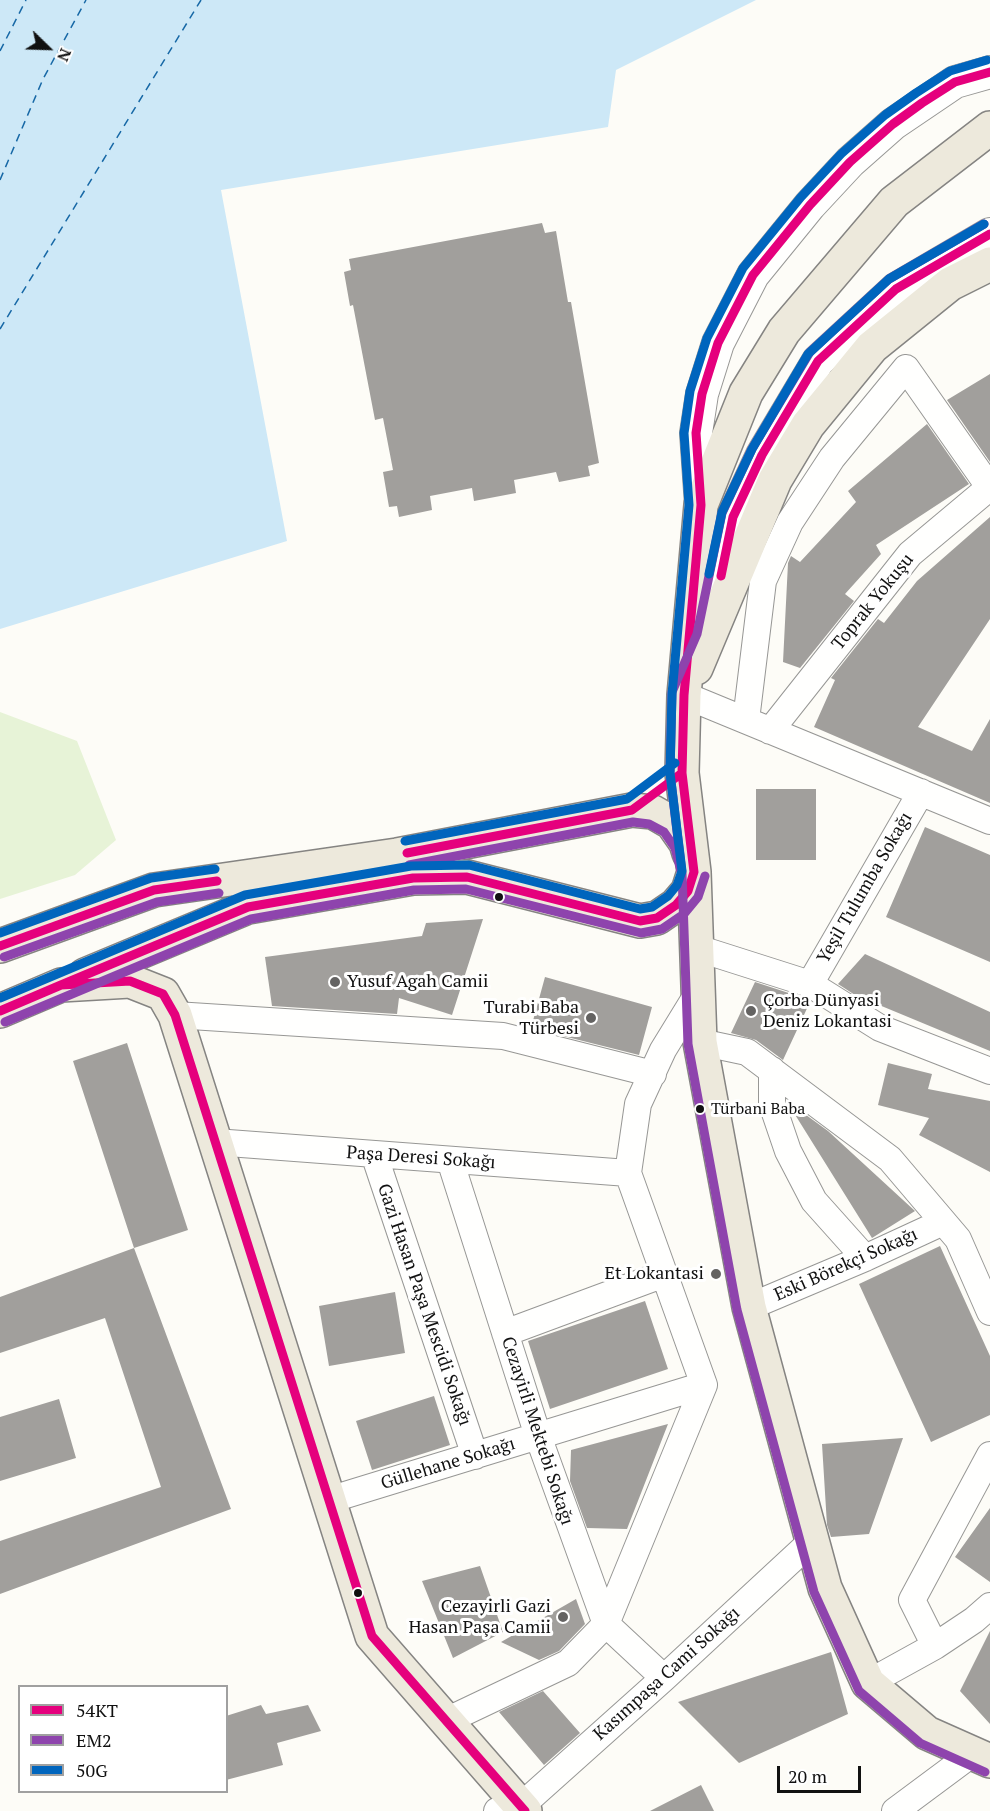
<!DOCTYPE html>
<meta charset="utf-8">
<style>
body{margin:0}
#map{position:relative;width:990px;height:1811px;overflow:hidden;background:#fdfcf7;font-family:"PT Serif",serif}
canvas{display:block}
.legend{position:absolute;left:18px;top:1685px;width:210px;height:108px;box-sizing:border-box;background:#fff;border:2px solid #a0a0a0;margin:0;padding:8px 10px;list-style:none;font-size:18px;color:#111}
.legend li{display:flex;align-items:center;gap:12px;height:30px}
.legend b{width:30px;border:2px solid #a0a0a0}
.north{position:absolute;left:18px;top:18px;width:60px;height:60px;-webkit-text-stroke:4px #fff;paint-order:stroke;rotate:113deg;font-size:16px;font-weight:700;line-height:24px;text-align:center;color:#111}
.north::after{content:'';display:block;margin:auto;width:21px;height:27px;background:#111;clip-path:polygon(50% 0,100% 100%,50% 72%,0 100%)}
.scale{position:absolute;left:777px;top:1766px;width:84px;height:27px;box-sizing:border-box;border:3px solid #111;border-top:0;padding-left:8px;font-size:18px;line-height:21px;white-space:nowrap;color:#111;-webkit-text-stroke:4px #fff;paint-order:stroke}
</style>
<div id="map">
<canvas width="990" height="1811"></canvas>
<ul class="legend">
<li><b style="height:8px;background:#e5007d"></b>54KT</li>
<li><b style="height:8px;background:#8e44ad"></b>EM2</li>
<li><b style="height:8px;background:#0065bd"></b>50G</li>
</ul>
<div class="north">N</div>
<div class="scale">20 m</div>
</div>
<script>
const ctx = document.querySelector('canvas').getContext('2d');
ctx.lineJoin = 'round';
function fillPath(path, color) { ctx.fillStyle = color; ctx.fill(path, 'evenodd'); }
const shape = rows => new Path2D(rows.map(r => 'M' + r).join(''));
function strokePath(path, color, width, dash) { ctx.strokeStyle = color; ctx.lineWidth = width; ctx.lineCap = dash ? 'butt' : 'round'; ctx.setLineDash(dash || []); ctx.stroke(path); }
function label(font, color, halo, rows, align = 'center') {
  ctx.font = font + ' "PT Serif",serif'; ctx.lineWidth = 6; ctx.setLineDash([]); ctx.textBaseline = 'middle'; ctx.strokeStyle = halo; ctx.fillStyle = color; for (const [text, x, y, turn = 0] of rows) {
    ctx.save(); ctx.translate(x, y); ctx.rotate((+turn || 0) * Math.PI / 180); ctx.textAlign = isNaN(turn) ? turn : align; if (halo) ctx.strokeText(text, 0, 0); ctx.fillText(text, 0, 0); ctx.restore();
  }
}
fillPath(shape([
 [0,712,77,741,116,840,75,875,0,899]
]), '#e7f3d7');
fillPath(shape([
 [0,0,756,0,616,70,608,127,221,190,287,541,0,629]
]), '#cde8f7');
strokePath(shape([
 [0,51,26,0],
 [0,180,43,79,86,0],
 [0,329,201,0]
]), '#1768a6', 1.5, [8, 6]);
fillPath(shape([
 [542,223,545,233,556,231,568,302,571,302,599,463,588,466,590,476,559,482,556,472,514,480,516,493,474,501,472,488,430,496,432,510,399,517,397,506,389,507,383,472,393,470,383,418,375,420,353,305,350,306,344,272,351,270,349,259],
 [990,374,990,462,947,400],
 [927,424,969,484,876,545,881,554,845,594,854,601,800,668,783,662,788,563,791,556,800,562,856,502,848,491],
 [990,517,990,619,918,727,972,751,990,719,990,803,814,727,835,680,831,678,878,619,884,623,917,581],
 [756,789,816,789,816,860,756,860],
 [925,827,990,855,990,962,886,917],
 [483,919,452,1015,399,998,397,1014,272,1006,265,957,422,936,426,923],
 [865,954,990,1012,990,1051,855,995,838,984],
 [545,977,652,1007,639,1055,531,1028],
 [755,982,804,998,810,1002,783,1060,756,1040,731,1033],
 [127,1043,188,1230,134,1248,73,1061],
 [888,1063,932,1074,928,1089,990,1101,990,1172,919,1135,929,1118,878,1105],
 [791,1104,828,1131,915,1211,872,1238,789,1105],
 [940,1246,990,1356,990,1415,931,1442,859,1284],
 [134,1248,231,1509,0,1594,0,1541,161,1487,105,1318,0,1353,0,1297],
 [395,1292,405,1353,329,1366,319,1306],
 [645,1301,668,1369,550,1409,528,1341],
 [434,1396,450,1445,372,1470,356,1421],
 [59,1399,76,1458,0,1481,0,1417],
 [668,1424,627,1529,587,1528,570,1481,571,1450],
 [903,1438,869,1534,831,1537,827,1525,822,1444],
 [990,1508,990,1582,955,1557],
 [480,1566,503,1632,453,1658,422,1581],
 [576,1599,585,1624,559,1651,539,1660,501,1642],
 [990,1631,990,1724,960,1691],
 [831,1652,848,1714,739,1763,678,1702],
 [543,1691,580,1733,544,1765,499,1712],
 [261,1705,266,1714,308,1705,321,1731,277,1743,283,1765,226,1780,226,1716],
 [701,1785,714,1811,650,1811]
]), '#a19f9c');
const minor = shape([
 [684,695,990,821],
 [746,720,763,581,790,522,832,458,906,368,990,488],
 [770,731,910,554,990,487],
 [697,948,810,984,880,1028,990,1071],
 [810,984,921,792],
 [175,1015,503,1036,653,1074],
 [700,1042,747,1052,890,1159,958,1239,990,1312],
 [772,1070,772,1104,788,1151,814,1201,865,1258],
 [215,1142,628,1173],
 [374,1154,475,1456],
 [450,1160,538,1436,606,1624,664,1678],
 [749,1307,865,1258,943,1222],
 [505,1333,664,1274],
 [329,1500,704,1385],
 [935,1646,912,1600,990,1455],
 [868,1683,935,1646,974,1620,990,1606],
 [446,1721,568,1663,606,1624,704,1385,628,1173,638,1104,663,1050,698,993],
 [497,1811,521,1806,664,1678,813,1540],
 [895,1811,973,1753]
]);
const tertiary = shape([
 [701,505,696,433,702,394,718,343,753,275,810,205,850,162,893,124,955,82,990,72],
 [717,598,733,517,762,455,818,361,896,289,990,234]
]);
const primary = shape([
 [990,128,894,202,784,331,746,393,701,505,684,695,682,773,694,872,700,1042,749,1307,825,1588,868,1683,927,1733,990,1761],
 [696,668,775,480,808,425,872,347,950,284,990,264],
 [0,946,154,890,397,855,632,810,653,812,672,823,686,843,689,853],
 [85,975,248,907,413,878,467,877,640,921,657,918,676,905,688,891,694,872],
 [0,1011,61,985,130,981,163,994,175,1015,372,1636,525,1811]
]);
strokePath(minor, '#979795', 28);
strokePath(tertiary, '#979795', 34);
strokePath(primary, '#858482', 36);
strokePath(minor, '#fffffe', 26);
strokePath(tertiary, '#fffffe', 32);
strokePath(primary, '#ede9dc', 33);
strokePath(shape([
 [721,576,733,517,762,455,818,361,896,289,990,234],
 [407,853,632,810,682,773],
 [0,946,154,890,217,881],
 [61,985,248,907,413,878,467,877,640,921,657,918,676,905,688,891,694,872,682,773,684,695,701,505,696,433,702,394,718,343,753,275,810,205,850,162,893,124,922,103,955,82,990,72],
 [0,1011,61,985,130,981,163,994,175,1015,372,1636,525,1811]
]), '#e5007d', 9);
strokePath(shape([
 [984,224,889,279,810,352,752,449,722,513,697,634,672,692,670,773,682,873,688,1044,737,1310,814,1592,859,1691,920,1743,985,1772],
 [409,865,633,822,649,824,664,832,675,848,682,875],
 [4,957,157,902,219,893],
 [5,1022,251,919,414,890,466,889,641,933,662,929,684,914,698,897,705,876]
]), '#8e44ad', 9);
strokePath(shape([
 [709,574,722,512,752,449,808,354,889,279,984,224],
 [405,841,627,799,675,763],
 [0,933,151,878,215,869],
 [0,998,245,895,411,866,469,865,640,909,652,907,668,896,677,885,682,871,670,773,672,694,689,505,684,433,690,391,707,338,743,268,801,197,841,154,885,115,916,93,950,71,987,60]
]), '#0065bd', 9);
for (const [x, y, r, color] of [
 [499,897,5,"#111"],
 [335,982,6,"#646362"],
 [751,1011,6,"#646362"],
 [591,1018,6,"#646362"],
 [700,1109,5,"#111"],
 [716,1274,6,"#646362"],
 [358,1593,5,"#111"],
 [563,1617,6,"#646362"]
]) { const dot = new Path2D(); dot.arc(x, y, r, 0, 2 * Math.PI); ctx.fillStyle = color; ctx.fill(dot); strokePath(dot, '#fff', 2); }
label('16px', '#111', '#fff', [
 ["Türbani Baba",711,1109]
], 'left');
label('18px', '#111', '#fff', [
 ["Toprak Yokuşu",873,602,-51],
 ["Yeşil Tulumba Sokağı",865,888,-60],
 ["Paşa Deresi Sokağı",421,1158,4],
 ["Eski Börekçi Sokağı",846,1265,-24],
 ["Gazi Hasan Paşa Mescidi Sokağı",424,1305,71],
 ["Cezayirli Mektebi Sokağı",537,1431,72],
 ["Güllehane Sokağı",448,1464,-17],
 ["Kasımpaşa Cami Sokağı",667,1674,-42]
]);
label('18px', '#111', '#fff', [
 ["Yusuf Agah Camii",347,982,"left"],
 ["Çorba Dünyasi",763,1001,"left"],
 ["Deniz Lokantasi",763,1022,"left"],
 ["Turabi Baba",579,1008],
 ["Türbesi",579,1029],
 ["Et Lokantasi",704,1274],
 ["Cezayirli Gazi",551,1607],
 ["Hasan Paşa Camii",551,1628]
], 'right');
</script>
